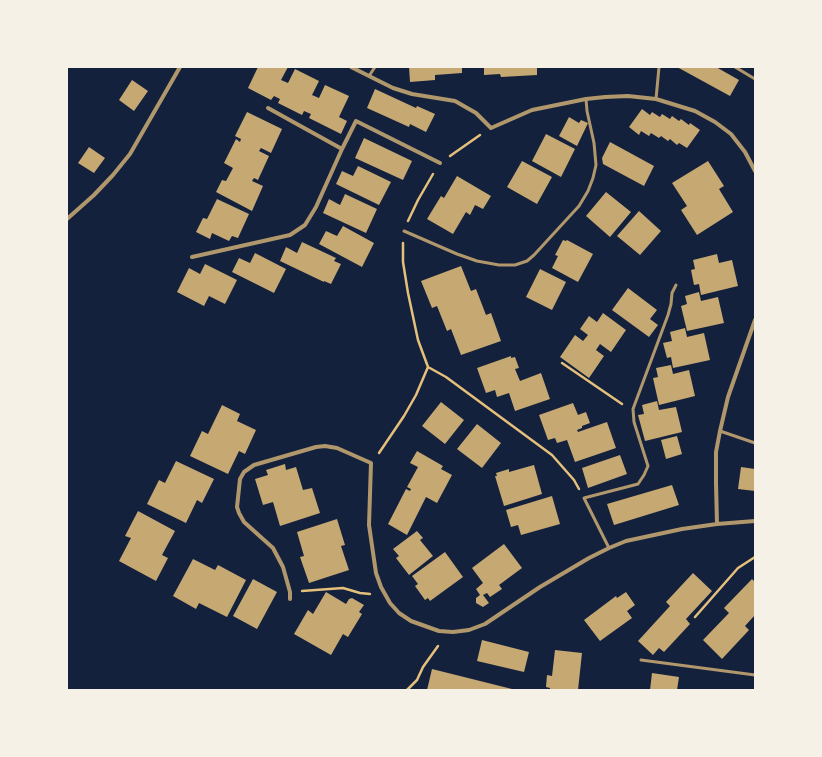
<!DOCTYPE html>
<style>
body{margin:0}
#map{position:relative;width:822px;height:757px;overflow:hidden;background:#14213d;font-family:"PT Sans",sans-serif}
canvas{display:block}
.frame{position:absolute;inset:0;border:68px solid #f6f1e7;pointer-events:none}
</style>
<div id="map">
<canvas width="822" height="757"></canvas>
<div class="frame"></div>
</div>
<script>
const ctx = document.querySelector('canvas').getContext('2d');
ctx.lineJoin = 'round';
function fillPath(path, color) { ctx.fillStyle = color; ctx.fill(path, 'evenodd'); }
const shape = rows => new Path2D(rows.map(r => 'M' + r).join(''));
function strokePath(path, color, width, dash) { ctx.strokeStyle = color; ctx.lineWidth = width; ctx.lineCap = dash ? 'butt' : 'round'; ctx.setLineDash(dash || []); ctx.stroke(path); }
fillPath(shape([
 [258,67,288,67,281,80,288,83,295,69,319,81,312,95,319,98,325,85,349,96,339,117,347,121,341,134,309,118,311,114,304,111,302,115,278,103,280,99,274,96,271,100,248,88],
 [409,67,462,67,462,73,435,75,435,80,410,82],
 [484,67,537,67,537,75,501,77,500,74,484,75],
 [677,67,716,67,739,80,730,96],
 [132,80,148,91,134,111,119,100],
 [375,89,416,108,417,106,435,114,426,132,410,124,409,127,367,108],
 [642,109,650,115,652,112,660,117,662,114,670,119,672,116,679,121,681,119,689,125,690,123,700,130,687,148,679,143,677,145,670,139,668,141,661,136,659,138,651,133,649,136,641,131,639,135,629,127],
 [247,112,282,129,271,153,261,148,259,151,269,156,258,180,254,178,252,181,263,186,252,211,216,192,222,180,226,181,233,168,224,163,236,139,240,142,241,139,235,136],
 [569,117,579,123,581,120,588,123,577,146,559,136],
 [546,134,575,149,561,177,532,161],
 [364,138,412,161,403,180,355,158],
 [610,142,654,166,644,186,603,164,602,158],
 [89,147,105,158,94,173,78,163],
 [522,161,552,177,537,204,507,187],
 [708,161,724,186,719,189,733,212,697,235,681,210,687,206,672,183],
 [358,166,391,182,379,205,336,184,342,171,353,176],
 [457,176,491,196,483,209,475,205,470,215,466,212,453,234,427,219,441,196,444,198],
 [606,192,631,212,610,237,586,216],
 [345,194,377,209,366,233,323,213,329,199,340,205],
 [217,199,249,214,238,238,232,236,229,241,212,233,210,239,196,232,203,218,207,219],
 [639,211,661,231,640,255,617,236],
 [343,226,374,243,362,267,319,244,326,231,337,236],
 [563,240,566,241,567,240,593,254,578,282,552,268,558,256,555,255],
 [302,242,336,258,334,261,341,264,331,284,324,281,324,282,280,261,286,247,297,253],
 [255,253,286,269,274,293,232,272,239,258,250,263],
 [717,254,719,263,732,260,738,286,701,295,699,284,694,285,691,270,695,269,693,260],
 [205,264,237,280,225,304,209,296,204,306,177,292,189,268,200,274],
 [461,266,471,291,476,289,486,315,491,313,501,341,461,355,451,329,447,331,437,306,432,308,421,281],
 [540,269,566,282,552,310,526,297],
 [628,288,657,310,650,319,658,325,649,337,612,310],
 [699,292,701,301,718,297,724,323,687,331,681,306,687,304,685,296],
 [603,313,626,330,611,352,600,344,596,350,604,356,589,378,560,357,575,335,583,341,588,335,580,329,589,316,597,322],
 [685,328,687,337,704,333,710,360,673,368,671,357,667,358,663,343,672,341,670,332],
 [511,356,511,358,515,357,519,368,515,369,520,381,541,373,550,399,515,411,509,393,497,397,495,390,486,393,477,368],
 [671,365,673,374,689,370,695,396,659,405,653,378,658,377,656,368],
 [657,401,659,410,676,407,682,432,645,441,638,415,644,414,642,405],
 [441,402,464,420,445,444,422,426],
 [573,403,578,415,586,412,590,423,582,426,582,428,577,430,578,432,607,422,616,448,575,462,567,440,557,443,555,438,548,440,539,415],
 [222,405,240,414,237,421,256,430,245,454,239,451,228,474,190,456,202,431,208,434],
 [477,424,501,443,482,468,457,449],
 [677,436,682,454,666,459,661,440],
 [417,451,443,466,441,469,452,475,437,503,426,497,407,535,388,524,406,489,410,491,411,489,407,487,418,467,410,463],
 [620,455,627,474,588,488,582,468],
 [176,461,214,479,202,503,197,500,186,523,147,504,159,480,165,483],
 [285,464,286,470,296,467,303,490,312,488,320,513,280,526,273,502,263,505,255,479,268,475,266,470],
 [534,465,542,494,504,506,495,476,497,476,496,473,509,469,509,472],
 [741,467,755,469,755,491,738,489],
 [672,485,679,505,614,525,607,504],
 [552,496,560,524,521,535,518,525,511,527,506,510],
 [138,511,175,531,162,555,168,558,156,581,119,561,131,538,125,536],
 [337,519,345,545,341,546,349,570,309,583,300,557,304,556,297,532],
 [417,531,423,538,420,540,433,556,409,575,396,558,399,556,393,549],
 [504,544,522,568,499,585,502,589,490,597,487,593,483,595,489,603,483,607,476,603,476,598,480,595,476,589,483,583,472,568],
 [445,552,463,577,430,601,428,598,425,600,415,586,418,584,412,576],
 [193,559,215,570,218,565,246,580,227,617,199,603,196,609,173,596],
 [693,573,712,591,686,619,690,624,664,652,659,648,653,655,638,641,670,606,666,602],
 [253,579,277,592,257,629,233,616],
 [752,579,755,582,755,615,745,626,749,630,722,659,703,640,729,613,724,608],
 [326,592,346,604,349,599,352,598,364,605,359,612,362,614,348,637,343,634,331,655,294,634,308,610,313,614],
 [626,592,635,605,627,611,632,618,600,641,584,620,616,596,617,598],
 [482,640,529,652,524,672,477,661],
 [555,650,582,653,578,690,550,690,550,688,546,687,547,675,552,676],
 [432,669,512,689,511,690,427,690],
 [652,673,679,677,677,690,650,690]
]), '#c6a872');
strokePath(shape([
 [450,156,480,135],
 [408,221,418,200,433,174],
 [403,243,403,262,408,293,418,340,428,367,446,377,552,455,574,480,579,489],
 [562,363,622,404],
 [379,453,404,416,416,395,428,367],
 [302,591,343,588,360,593,370,594],
 [695,617,738,568,755,557],
 [407,690,417,680,423,667,438,646]
]), '#e5c07b', 2.5);
strokePath(shape([
 [735,67,755,79],
 [369,76,375,67],
 [656,99,659,67],
 [404,231,457,254,477,261,499,265,515,265,527,261,534,255,579,206,588,191,593,178,596,165,594,143,587,111,586,99],
 [720,431,755,443],
 [609,548,584,498,638,484,644,475,648,466,634,422,633,409,668,315,671,304,672,293,676,285],
 [641,660,755,675]
]), '#b1986c', 3);
strokePath(shape([
 [351,67,393,88,412,94,455,101,476,113,491,128,532,110,586,99,605,97,628,96,656,99,695,111,715,122,731,134,745,152,755,171],
 [268,108,342,149],
 [67,219,94,195,113,175,130,154,180,67],
 [192,257,290,235,305,225,316,207,342,149,356,121,440,163],
 [717,524,716,483,716,452,720,431,728,397,755,320],
 [290,599,290,592,283,567,273,548,244,522,239,513,237,507,240,479,244,472,254,465,316,447,325,446,337,448,371,463,369,525,376,573,381,587,390,603,399,613,411,621,439,631,453,632,469,630,485,624,540,587,589,558,609,548,626,541,682,529,717,524,755,521]
]), '#b1986c', 4);
</script>
